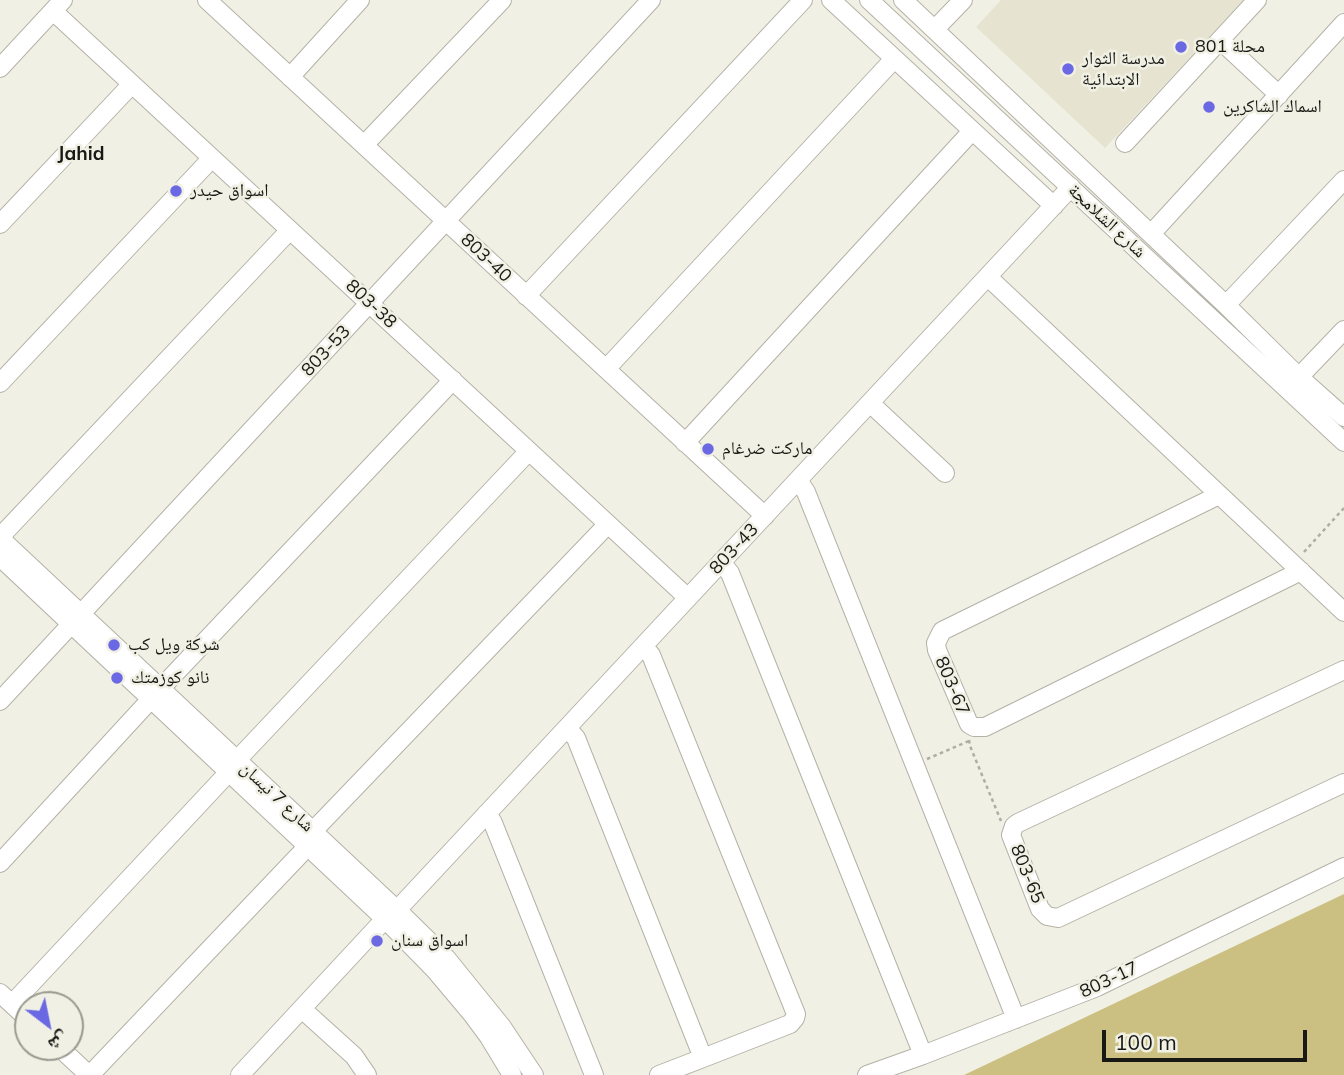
<!DOCTYPE html>
<meta charset="utf-8">
<style>
body{margin:0}
#map{position:relative;width:1344px;height:1075px;overflow:hidden;background:#f1f0e4;font-family:Mulish,"Noto Naskh Arabic",sans-serif}
canvas{display:block}
.north{position:absolute;left:14px;top:991px;width:70px;height:70px;box-sizing:border-box;background:#f1f0e4;border:2px solid #9a9a91;border-radius:50%;rotate:148deg;font-size:19px;font-weight:700;line-height:28px;text-align:center;color:#181814}
.north::after{content:'';display:block;margin:auto;width:24px;height:32px;background:#6a68e2;clip-path:polygon(50% 0,100% 100%,50% 72%,0 100%)}
.scale{position:absolute;left:1102px;top:1030px;width:205px;height:32px;box-sizing:border-box;border:4px solid #181814;border-top:0;padding-left:9px;font-size:21px;line-height:24px;white-space:nowrap;color:#181814;-webkit-text-stroke:5px #f1f0e4;paint-order:stroke}
</style>
<div id="map">
<canvas width="1344" height="1075"></canvas>
<div class="north">ش</div>
<div class="scale">100 m</div>
</div>
<script>
const ctx = document.querySelector('canvas').getContext('2d');
ctx.lineJoin = 'round';
function fillPath(path, color) { ctx.fillStyle = color; ctx.fill(path, 'evenodd'); }
const shape = rows => new Path2D(rows.map(r => 'M' + r).join(''));
function strokePath(path, color, width, dash) { ctx.strokeStyle = color; ctx.lineWidth = width; ctx.lineCap = dash ? 'butt' : 'round'; ctx.setLineDash(dash || []); ctx.stroke(path); }
function label(font, color, halo, rows, align = 'center') {
  ctx.font = font + ' Mulish,"Noto Naskh Arabic",sans-serif'; ctx.lineWidth = 5; ctx.setLineDash([]); ctx.textBaseline = 'middle'; ctx.strokeStyle = halo; ctx.fillStyle = color; for (const [text, x, y, turn = 0] of rows) {
    ctx.save(); ctx.translate(x, y); ctx.rotate((+turn || 0) * Math.PI / 180); ctx.textAlign = isNaN(turn) ? turn : align; if (halo) ctx.strokeText(text, 0, 0); ctx.fillText(text, 0, 0); ctx.restore();
  }
}
fillPath(shape([
 [1001,0,1244,0,1105,148,976,27]
]), '#e6e4d1');
fillPath(shape([
 [1344,894,1344,1075,964,1075]
]), '#cbc082');
const minor = shape([
 [207,0,765,516],
 [831,0,1054,206],
 [869,0,1344,442],
 [903,0,1226,305,1299,377,1344,417],
 [53,11,688,598],
 [935,29,963,0],
 [1220,40,1279,95],
 [0,68,63,0],
 [290,77,360,0],
 [1125,143,1257,0],
 [364,145,502,0],
 [0,224,132,84],
 [1151,234,1344,23],
 [988,277,1344,612],
 [526,296,803,0],
 [1226,305,1344,180],
 [606,369,894,59],
 [1299,377,1344,330],
 [0,383,212,158],
 [870,403,945,473],
 [685,443,972,131],
 [798,480,806,492,1016,1019],
 [1219,495,942,631,936,643,937,650,969,724,974,727,985,727,1301,571],
 [0,537,290,230],
 [0,538,397,910,447,959,502,1027,534,1075],
 [0,557,385,919,435,970,472,1014,489,1037,512,1075],
 [721,562,730,573,923,1055],
 [643,646,651,655,796,1014,795,1018,790,1024,703,1058],
 [1344,670,1018,823,1014,826,1011,835,1040,909,1047,916,1058,918,1344,783],
 [161,688,453,380],
 [0,701,651,0],
 [567,728,576,738,703,1058,659,1075],
 [237,760,529,451],
 [487,813,493,823,594,1075],
 [313,831,608,524],
 [0,863,151,699],
 [397,910,1071,187],
 [0,993,28,1019],
 [12,1004,229,772],
 [302,1009,354,1056,367,1075],
 [59,1047,89,1075],
 [90,1075,308,846],
 [240,1075,385,919],
 [867,1075,923,1055,1097,987,1344,867]
]);
strokePath(minor, '#b4b2a7', 20);
strokePath(shape([
 [1304,552,1344,508],
 [969,740,970,746,1001,821],
 [927,759,969,741]
]), '#aeaea4', 2.5, [3.5, 3.5]);
strokePath(minor, '#fff', 18);
for (const [x, y, r, color] of [
 [1181,47,7,"#6a68e2"],
 [1068,69,7,"#6a68e2"],
 [1209,107,7,"#6a68e2"],
 [176,191,7,"#6a68e2"],
 [708,449,7,"#6a68e2"],
 [114,645,7,"#6a68e2"],
 [117,678,7,"#6a68e2"],
 [377,941,7,"#6a68e2"]
]) { const dot = new Path2D(); dot.arc(x, y, r, 0, 2 * Math.PI); ctx.fillStyle = color; ctx.fill(dot); strokePath(dot, '#f1f0e4', 2.5); }
label('18px', '#181814', '#f1f0e4', [
 ["محلة 801",1195,47],
 ["مدرسة الثوار",1082,59],
 ["الابتدائية",1082,80],
 ["اسماك الشاكرين",1223,107],
 ["اسواق حيدر",190,191],
 ["ماركت ضرغام",722,449],
 ["شركة ويل كب",128,645],
 ["نانو كوزمتك",131,678],
 ["اسواق سنان",391,941]
], 'left');
label('18px', '#181814', '#f1f0e4', [
 ["شارع الشلامجة",1107,221,43],
 ["803-40",486,258,43],
 ["803-38",371,304,43],
 ["803-53",326,351,-47],
 ["803-43",734,549,-47],
 ["803-67",952,686,67],
 ["شارع 7 نيسان",277,797,43],
 ["803-65",1027,874,68],
 ["803-17",1109,980,-25]
]);
label('bold 19px', '#181814', '#f1f0e4', [
 ["Jahid",81,154]
]);
</script>
